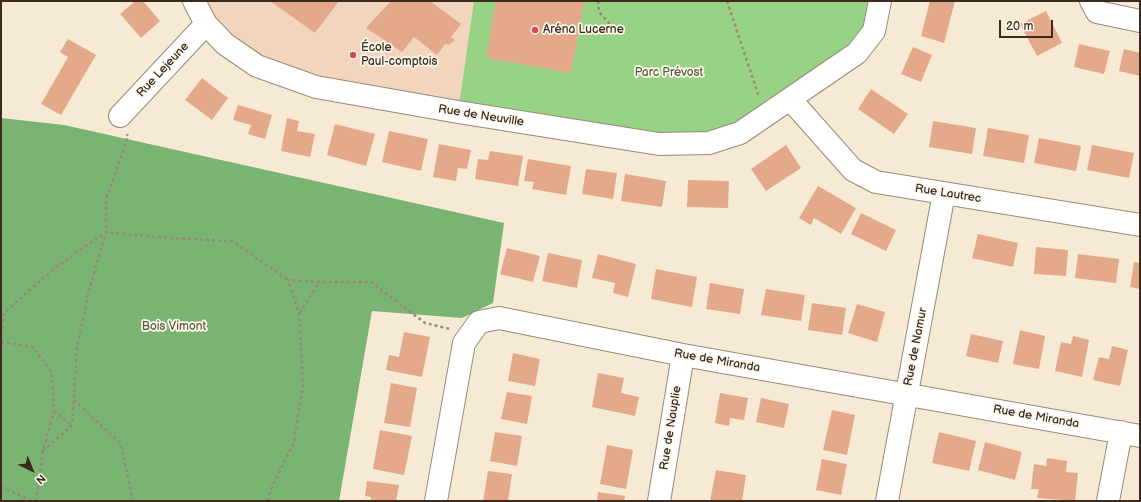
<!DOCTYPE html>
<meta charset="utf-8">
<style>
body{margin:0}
#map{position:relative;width:1141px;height:502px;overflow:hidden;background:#f6ead5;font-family:"Balsamiq Sans",sans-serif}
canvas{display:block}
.frame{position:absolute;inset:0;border:2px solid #3b2a1e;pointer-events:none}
.north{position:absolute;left:12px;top:450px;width:40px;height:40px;-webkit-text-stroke:3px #fbf7ec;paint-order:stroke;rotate:137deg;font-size:11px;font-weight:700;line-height:16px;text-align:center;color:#3b2a1e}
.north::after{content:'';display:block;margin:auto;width:14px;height:18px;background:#3b2a1e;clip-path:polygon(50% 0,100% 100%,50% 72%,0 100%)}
.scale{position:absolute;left:999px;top:20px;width:54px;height:18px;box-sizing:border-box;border:2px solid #3b2a1e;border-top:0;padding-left:5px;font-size:12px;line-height:14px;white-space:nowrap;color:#3b2a1e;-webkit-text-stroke:3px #fbf7ec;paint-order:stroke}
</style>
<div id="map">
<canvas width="1141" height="502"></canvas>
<div class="frame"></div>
<div class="north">N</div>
<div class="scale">20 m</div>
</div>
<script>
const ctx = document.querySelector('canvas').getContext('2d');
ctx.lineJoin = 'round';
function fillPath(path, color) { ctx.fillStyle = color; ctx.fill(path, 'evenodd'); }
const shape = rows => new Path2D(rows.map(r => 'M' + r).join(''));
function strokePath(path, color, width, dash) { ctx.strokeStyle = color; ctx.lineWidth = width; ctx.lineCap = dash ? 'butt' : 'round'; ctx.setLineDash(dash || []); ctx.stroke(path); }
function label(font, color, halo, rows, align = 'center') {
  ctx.font = font + ' "Balsamiq Sans",sans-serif'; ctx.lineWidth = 3.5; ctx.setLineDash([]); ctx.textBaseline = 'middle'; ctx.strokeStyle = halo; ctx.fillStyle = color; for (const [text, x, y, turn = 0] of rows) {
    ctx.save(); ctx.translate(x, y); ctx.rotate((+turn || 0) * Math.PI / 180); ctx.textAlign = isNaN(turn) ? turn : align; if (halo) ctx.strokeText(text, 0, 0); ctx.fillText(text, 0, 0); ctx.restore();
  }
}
fillPath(shape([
 [194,1,474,1,458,112,257,66]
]), '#f1d5bd');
fillPath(shape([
 [474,1,880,1,874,31,709,143,458,112]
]), '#98d285');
fillPath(shape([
 [1,118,64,125,504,223,493,303,462,318,372,311,339,501,1,501]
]), '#7ab472');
fillPath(shape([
 [135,1,143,1,160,21,141,38,120,14],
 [270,1,339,1,315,33],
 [391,1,430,1,461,24,451,37,455,40,449,45,445,44,437,55,414,37,402,52,366,28],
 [496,1,584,1,571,73,486,58],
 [930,1,955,1,944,43,921,36],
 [1046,11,1062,43,1037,56,1020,24],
 [68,39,96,55,61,115,41,104,68,57,60,52],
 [1079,44,1110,51,1104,74,1074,67],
 [913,47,932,55,921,82,901,74],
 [1124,49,1140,53,1140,76,1119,71],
 [202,78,228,98,212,120,185,100],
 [871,89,908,114,894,134,858,109],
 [238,105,272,115,265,139,248,134,251,125,233,120],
 [287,118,299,121,297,131,315,134,310,157,281,151],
 [933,121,976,128,972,154,929,147],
 [335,124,375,134,366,166,327,155],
 [988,128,1029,135,1024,163,983,156],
 [389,131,428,139,421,171,382,162],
 [1039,138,1081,146,1076,171,1034,163],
 [439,144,471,150,467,169,458,168,456,181,433,177],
 [786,145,801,168,766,191,751,169],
 [1092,145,1134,153,1129,178,1087,170],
 [490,151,523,156,518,186,475,179,478,159,488,160],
 [528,159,571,166,566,195,532,189,534,182,524,181],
 [586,169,617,173,613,199,582,194],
 [625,174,666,181,662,207,621,201],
 [688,180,729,181,728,208,687,207],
 [818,186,856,208,841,234,814,218,811,225,799,218],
 [861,213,896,230,886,251,851,234],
 [978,234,1018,243,1013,267,972,258],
 [1036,247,1068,250,1066,276,1034,274],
 [507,248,540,256,533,282,500,274],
 [548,253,582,260,577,288,542,281],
 [598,254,636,264,628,297,613,293,615,283,592,278],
 [1078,254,1119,259,1116,283,1075,278],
 [1134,262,1140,263,1140,289,1130,287],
 [656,269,697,277,692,307,651,299],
 [710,283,744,289,740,314,706,309],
 [766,289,805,295,801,321,761,315],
 [812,303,846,308,842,335,808,330],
 [857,304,885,312,877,342,848,333],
 [1020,330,1045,336,1039,369,1013,364],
 [404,332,430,337,422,377,386,370,389,355,399,357],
 [971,334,1003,341,998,363,966,356],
 [1073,336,1089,340,1082,377,1055,371,1061,342,1071,344],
 [1112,346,1128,350,1120,386,1093,380,1099,357,1109,359],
 [513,353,540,359,535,386,508,381],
 [598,373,624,378,621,393,639,397,635,416,592,407],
 [391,383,417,388,410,427,384,423],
 [507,392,532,396,527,424,501,419],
 [720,393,748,398,744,420,730,418,729,426,715,423],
 [761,398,789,404,784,428,756,422],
 [832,410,855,415,847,455,823,450],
 [380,430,412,436,404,475,373,469],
 [495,432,522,436,517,466,490,461],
 [939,432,976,441,969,471,932,463],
 [985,442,1022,452,1015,480,978,470],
 [607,445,633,450,626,489,600,484],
 [1047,458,1067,461,1066,472,1078,473,1075,501,1037,498,1039,489,1031,489,1034,464,1046,466],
 [822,459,847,464,841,495,816,490],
 [716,470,746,475,742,501,710,501],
 [488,471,512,474,508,501,483,501],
 [367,481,399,485,396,501,371,501,371,497,365,496],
 [598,492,625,496,624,501,597,501]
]), '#e4a98b');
const minor = shape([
 [194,1,206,24,225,44,257,66,316,87,458,112,659,144,709,143,740,133,857,53,874,31,880,1],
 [1091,1,1097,12,1140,21],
 [790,99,853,170,876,182,1140,225],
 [120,116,206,24],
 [436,501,464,343,479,322,499,318,683,355,1140,436],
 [659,501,683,355],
 [887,501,944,193],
 [1108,501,1121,432]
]);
strokePath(minor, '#988a7a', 24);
strokePath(shape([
 [598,1,599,12,617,32],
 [727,1,759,97],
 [300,313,319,282],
 [1,340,4,313,56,267,106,232,169,238,232,241,288,280],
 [1,342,33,347,52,373,54,411,43,451,36,501],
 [74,400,121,444,133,501],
 [54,411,71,425],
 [43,451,72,425,77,347,89,290,106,232,106,199,128,136,127,134],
 [1,487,33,501],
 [268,501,271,489,294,442,303,386,299,313,288,280,319,282,371,282,425,323,450,329]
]), '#988a7a', 2.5, [3, 3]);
strokePath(minor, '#fff', 22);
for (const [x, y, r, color] of [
 [535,30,4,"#d1495b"],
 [353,55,4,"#d1495b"]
]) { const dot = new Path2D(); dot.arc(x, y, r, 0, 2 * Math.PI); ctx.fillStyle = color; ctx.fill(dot); strokePath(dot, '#fbf7ec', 1.5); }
label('12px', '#3b2a1e', '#fbf7ec', [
 ["Aréna Lucerne",543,30],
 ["École",361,48],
 ["Paul-comptois",361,62]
], 'left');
label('12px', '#3b2a1e', '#fbf7ec', [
 ["Rue Lejeune",163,70,-47],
 ["Rue de Neuville",481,116,9],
 ["Rue Lautrec",948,194,9],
 ["Rue de Namur",916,347,-79],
 ["Rue de Miranda",717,361,10],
 ["Rue de Miranda",1036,417,10],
 ["Rue de Nauplie",671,428,-81]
]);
label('12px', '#575c3d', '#fbf7ec', [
 ["Parc Prévost",669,73],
 ["Bois Vimont",174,327]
]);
</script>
